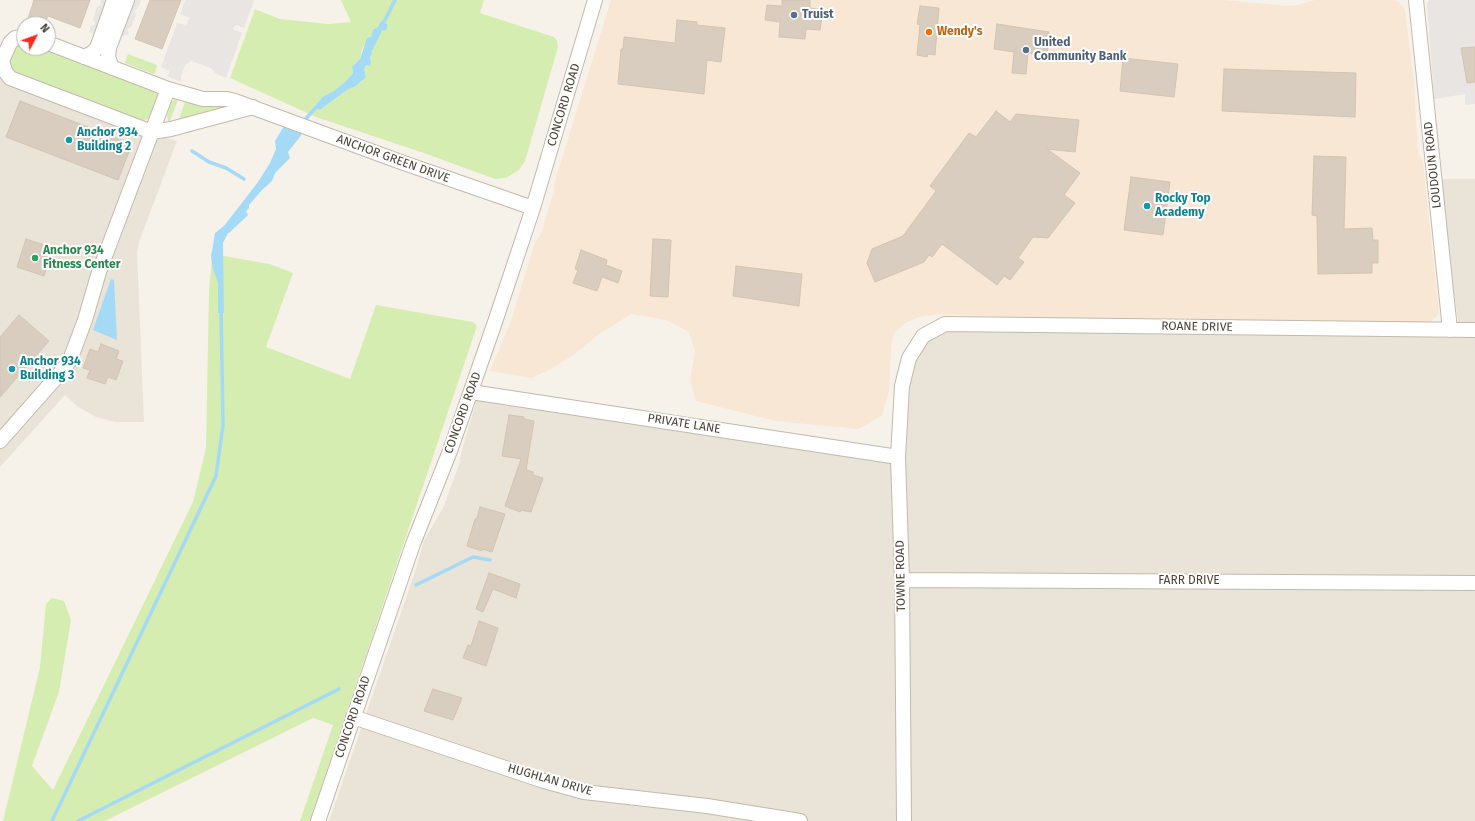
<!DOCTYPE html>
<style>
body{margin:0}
#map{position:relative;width:1475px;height:821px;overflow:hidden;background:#f6f2ea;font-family:"Fira Sans",sans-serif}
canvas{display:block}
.north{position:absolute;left:16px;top:16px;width:40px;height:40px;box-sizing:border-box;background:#fff;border:1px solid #b7b3af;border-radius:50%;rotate:49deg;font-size:11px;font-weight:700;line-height:16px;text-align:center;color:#4b4237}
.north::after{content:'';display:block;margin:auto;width:14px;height:18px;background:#ff2a19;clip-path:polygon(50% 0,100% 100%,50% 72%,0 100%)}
</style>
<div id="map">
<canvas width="1475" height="821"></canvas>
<div class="north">N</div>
</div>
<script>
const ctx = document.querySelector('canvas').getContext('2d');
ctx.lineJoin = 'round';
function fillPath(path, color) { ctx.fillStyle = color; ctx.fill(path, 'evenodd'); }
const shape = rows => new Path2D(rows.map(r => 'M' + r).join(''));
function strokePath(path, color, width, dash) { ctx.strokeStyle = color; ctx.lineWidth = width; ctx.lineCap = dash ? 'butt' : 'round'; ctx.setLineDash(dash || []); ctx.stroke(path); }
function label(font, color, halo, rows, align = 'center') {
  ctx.font = font + ' "Fira Sans",sans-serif'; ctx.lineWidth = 4; ctx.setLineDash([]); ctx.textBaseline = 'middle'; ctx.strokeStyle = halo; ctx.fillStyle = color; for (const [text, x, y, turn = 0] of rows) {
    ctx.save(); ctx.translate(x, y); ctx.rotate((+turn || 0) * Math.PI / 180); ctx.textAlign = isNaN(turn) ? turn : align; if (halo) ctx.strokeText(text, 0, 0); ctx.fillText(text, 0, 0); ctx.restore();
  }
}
fillPath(shape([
 [0,72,125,126,177,141,139,242,137,252,144,422,115,422,96,417,78,407,65,395,0,467],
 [1441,179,1475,179,1475,821,329,821,416,569,424,540,443,508,460,462,461,453,477,399,904,464,908,387,917,354,929,341,947,331,1460,337,1441,194]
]), '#eae3d8');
fillPath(shape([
 [611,0,1224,0,1288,6,1298,5,1315,0,1392,0,1397,1,1402,5,1405,10,1414,82,1418,153,1423,162,1439,312,1437,316,1427,325,1072,319,939,314,919,317,905,323,894,333,891,347,889,391,882,416,858,429,775,421,696,401,690,380,695,351,689,332,666,320,631,314,598,335,575,354,551,369,532,378,490,371,511,321,535,242,541,234,552,197,555,194,554,188,555,181]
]), '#f9e7d5');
fillPath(shape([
 [341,0,484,0,480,13,554,37,557,41,558,47,525,161,519,170,506,178,495,179,424,153,316,117,230,78,255,9,280,19,329,24,351,22],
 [378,27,380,34,375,38,370,49,372,54,368,65,364,69,366,77,356,86,347,90,320,110,315,107,322,97,334,92,345,82,353,73,352,67,360,59,362,49],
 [24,40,24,48,48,48,157,91,158,95,150,118,145,120,140,120,15,74,8,65,13,48],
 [128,54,157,65,155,73,153,74,125,63],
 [179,97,170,121,168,121,167,115,171,102],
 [186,99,236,104,178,122],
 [224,256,270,264,293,273,266,347,350,379,376,305,473,322,477,326,310,821,300,821,333,725,313,718,105,821,3,821,40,667,46,604,52,598,64,601,71,620,59,692,32,766,53,790,193,502,206,448,209,290,212,258]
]), '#d6edb1');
fillPath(shape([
 [100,0,111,0,98,36,89,32,91,26,95,24,93,19,97,7,102,5],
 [131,0,141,0,138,8,134,11,136,15,131,27,127,29,129,34,119,37],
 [185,0,254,0,244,28,236,25,233,28,234,30,242,33,226,78,215,73,211,68,191,61,189,63,186,64,184,68,181,76,181,82,167,76,169,74,169,71,161,67,177,23,186,25,190,18,180,14],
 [1429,0,1475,0,1475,104,1465,105,1465,94,1434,99,1427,3]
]), '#e8e5e2');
fillPath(shape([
 [381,21,387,24,387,29,384,31,382,30,380,34,375,38,370,49,372,54,370,58,371,63,370,66,368,65,366,66,364,69,366,77,356,86,347,90,320,110,315,107,322,97,334,91,345,82,353,73,352,67,360,59,367,38,371,37,373,30,378,27],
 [284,126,303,133,288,152,290,158,275,173,272,181,262,190,249,205,249,208,246,211,248,215,229,233,228,233,223,243,224,313,218,313,218,283,213,269,211,257,215,233,224,226,258,182,270,163,276,149,275,141],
 [111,279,114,280,117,340,93,330]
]), '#a4daf6');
strokePath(shape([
 [382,26,395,0],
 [369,53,379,33],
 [303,122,319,104],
 [192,151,209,162,226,168,244,179],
 [416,585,473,557,490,560],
 [52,821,216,476,223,425,221,308],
 [78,821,339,689]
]), '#a4daf6', 3.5);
const building = shape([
 [34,0,90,0,80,28,48,16,44,24,34,24,27,22,34,0],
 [150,0,181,0,162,49,135,39,150,0],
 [782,0,810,0,810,8,823,10,820,30,806,29,805,39,779,37,780,22,765,20,767,5,782,6,782,0],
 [920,6,939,8,935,55,928,54,927,57,917,55,920,25,917,24,920,6],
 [677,20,697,22,697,25,725,28,721,62,707,60,704,94,618,84,621,49,623,49,624,37,675,43,677,20],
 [997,24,1049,32,1047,56,1028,53,1026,74,1012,73,1014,52,994,49,997,24],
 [1475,47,1475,82,1467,83,1461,48,1475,47],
 [1123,58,1178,64,1174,97,1120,91,1123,58],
 [1224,69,1356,73,1355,117,1222,111,1224,69],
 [20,101,132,144,118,180,6,137,20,101],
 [996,111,1010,122,1016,114,1079,120,1075,152,1047,149,1080,173,1064,195,1075,203,1048,238,1033,237,1018,258,1024,262,1010,280,1004,276,997,285,942,244,932,257,929,255,924,262,875,282,867,263,872,249,903,236,936,191,930,186,969,133,976,137,996,111],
 [1314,156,1346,157,1344,229,1372,228,1373,240,1378,240,1378,263,1372,263,1372,273,1318,274,1317,216,1312,215,1314,156],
 [1131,177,1170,182,1163,235,1124,230,1131,177],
 [26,239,53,248,44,276,17,267,26,239],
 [653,239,671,240,668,297,650,296,653,239],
 [581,250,607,260,606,265,622,271,618,283,602,277,597,291,573,283,578,270,575,269,581,250],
 [736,266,802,274,799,306,733,296,736,266],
 [19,315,49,341,0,397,0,337,19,315],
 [101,344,119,351,116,359,123,361,116,380,108,377,105,384,87,378,90,370,83,368,90,349,98,352,101,344],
 [509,415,524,417,524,419,534,421,526,470,533,472,533,475,543,478,531,512,521,510,520,512,505,506,521,459,502,456,509,415],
 [480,507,505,514,492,552,482,549,482,551,467,546,475,519,477,518,480,507],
 [489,573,520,584,516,598,493,589,483,612,476,609,489,573],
 [479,621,498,628,486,666,463,658,468,645,471,646,479,621],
 [433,689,462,698,453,720,424,711,433,689]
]);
fillPath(building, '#d9cdbf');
strokePath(building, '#d4c4b1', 1);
const minor = shape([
 [1416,0,1450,330],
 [48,43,168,89,203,99,227,99,235,101,398,161,533,208],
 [84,57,92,53,97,48,114,0],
 [0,58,2,61,5,71,10,78,152,132,171,129,253,107],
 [2,61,10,43,15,38,24,36],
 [112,68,108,57,109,48,127,0],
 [471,392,898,457],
 [0,441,61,372,70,360,85,320,99,272,168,89],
 [902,580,1475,583],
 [353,717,544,781,584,792,707,806,800,821],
 [318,821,413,544,450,451,495,322,533,208,595,0],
 [904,821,902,580,898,457,902,386,909,358,923,336,945,324,1475,330]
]);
strokePath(minor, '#c3b9ac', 16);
strokePath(minor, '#fff', 14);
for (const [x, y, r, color] of [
 [794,15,4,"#5c6f8a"],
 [929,32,4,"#e8710a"],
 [1026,50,4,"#5c6f8a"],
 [69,140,4,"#0f9aa8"],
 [1147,206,4,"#0f9aa8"],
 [35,258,4,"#2e9e5b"],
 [12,369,4,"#0f9aa8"]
]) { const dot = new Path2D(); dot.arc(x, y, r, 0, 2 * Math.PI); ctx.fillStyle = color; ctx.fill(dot); strokePath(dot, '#fff', 1.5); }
label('bold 12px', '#4e5e75', '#fff', [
 ["Truist",802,15],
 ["United",1034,43],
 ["Community Bank",1034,57]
], 'left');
label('bold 12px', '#c56008', '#fff', [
 ["Wendy's",937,32]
], 'left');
label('12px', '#4b4237', '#fff', [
 ["CONCORD ROAD",564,105,-73],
 ["ANCHOR GREEN DRIVE",393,159,20],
 ["LOUDOUN ROAD",1433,165,-96],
 ["ROANE DRIVE",1197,327,1],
 ["CONCORD ROAD",463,413,-70],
 ["PRIVATE LANE",684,424,9],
 ["TOWNE ROAD",901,576,-91],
 ["FARR DRIVE",1189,581],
 ["CONCORD ROAD",353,717,-71],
 ["HUGHLAN DRIVE",550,780,16]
]);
label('bold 12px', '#0d838f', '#fff', [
 ["Anchor 934",77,133],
 ["Building 2",77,147],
 ["Rocky Top",1155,199],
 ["Academy",1155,213],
 ["Anchor 934",20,362],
 ["Building 3",20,376]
], 'left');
label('bold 12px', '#27864d', '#fff', [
 ["Anchor 934",43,251],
 ["Fitness Center",43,265]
], 'left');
</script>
